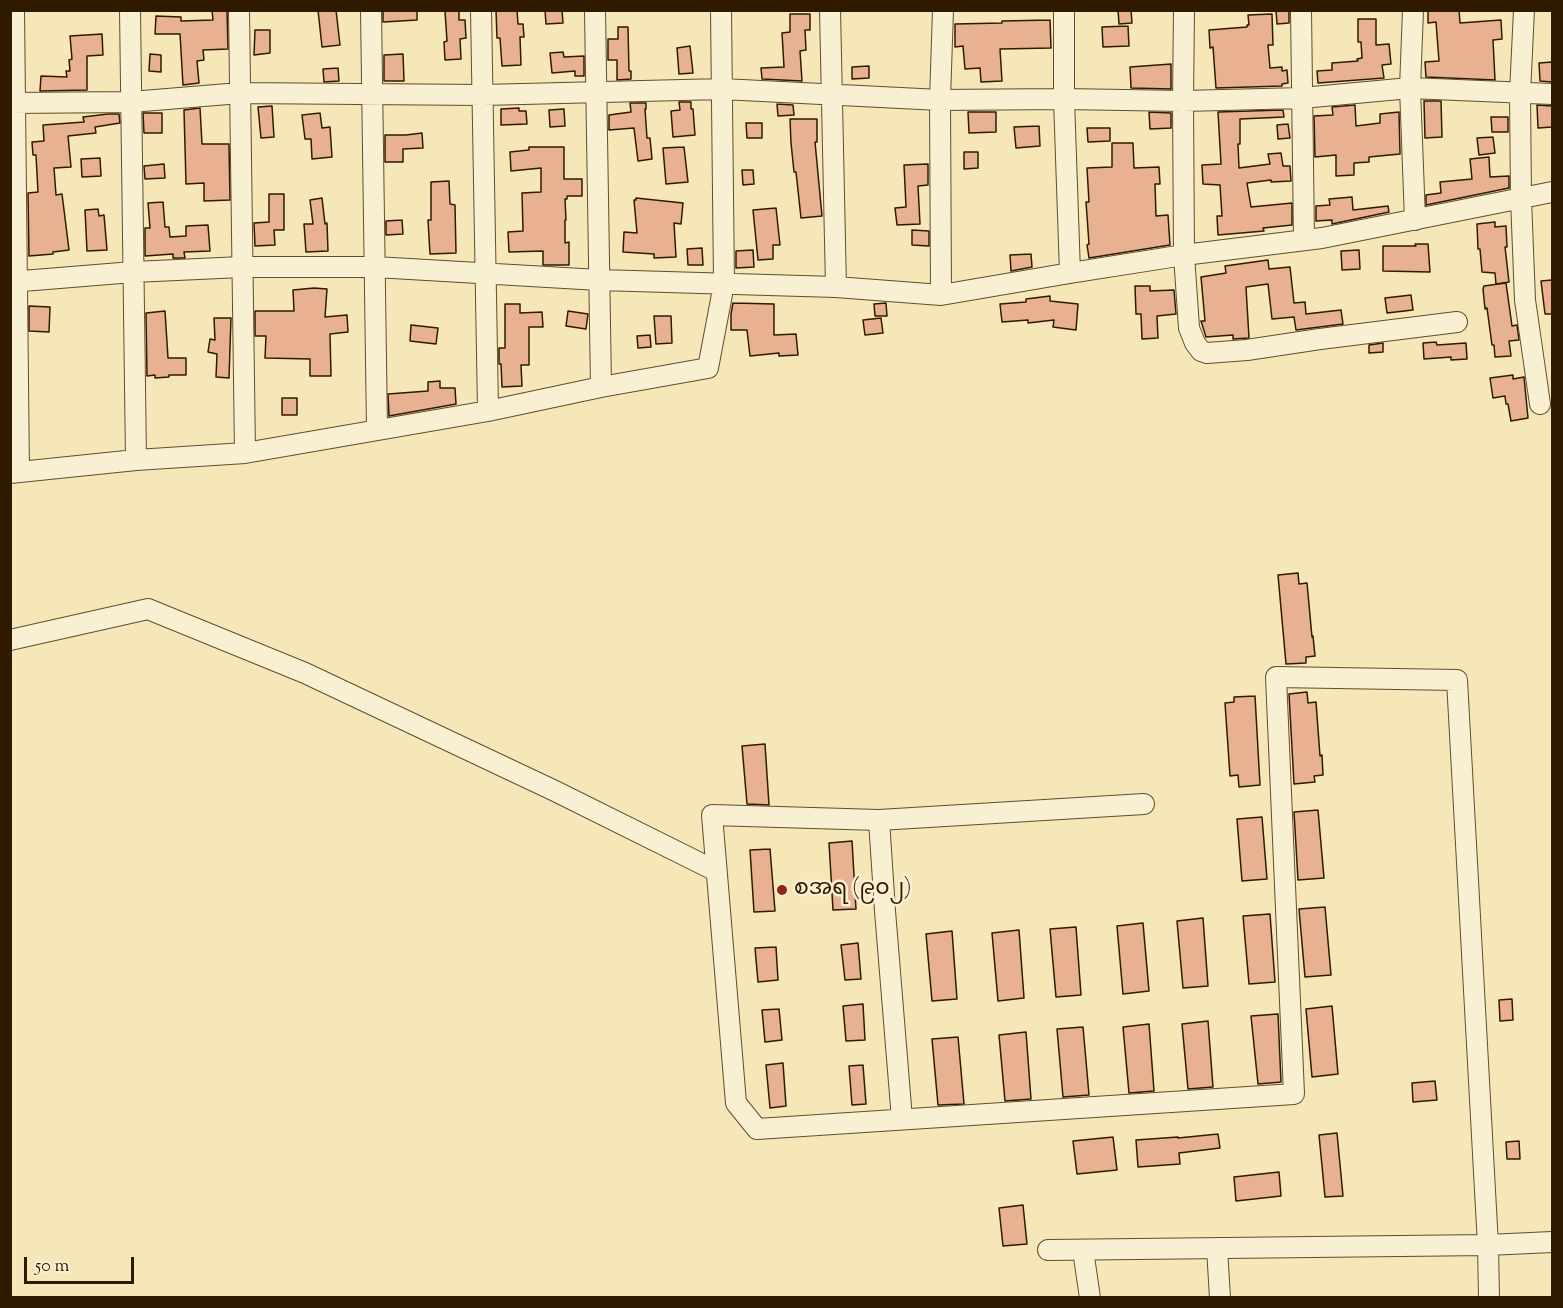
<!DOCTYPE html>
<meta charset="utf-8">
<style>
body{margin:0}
#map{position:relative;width:1563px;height:1308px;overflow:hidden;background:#f6e7b9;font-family:"Sorts Mill Goudy",serif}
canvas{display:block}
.frame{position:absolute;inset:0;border:12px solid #2f1a00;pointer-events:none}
.scale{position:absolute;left:24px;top:1257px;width:110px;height:27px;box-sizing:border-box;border:3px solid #2f1a00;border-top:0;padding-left:8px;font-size:18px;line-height:21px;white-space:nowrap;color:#2f1a00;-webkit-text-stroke:4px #f9efd2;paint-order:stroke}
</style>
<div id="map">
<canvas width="1563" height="1308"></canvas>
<div class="frame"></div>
<div class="scale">50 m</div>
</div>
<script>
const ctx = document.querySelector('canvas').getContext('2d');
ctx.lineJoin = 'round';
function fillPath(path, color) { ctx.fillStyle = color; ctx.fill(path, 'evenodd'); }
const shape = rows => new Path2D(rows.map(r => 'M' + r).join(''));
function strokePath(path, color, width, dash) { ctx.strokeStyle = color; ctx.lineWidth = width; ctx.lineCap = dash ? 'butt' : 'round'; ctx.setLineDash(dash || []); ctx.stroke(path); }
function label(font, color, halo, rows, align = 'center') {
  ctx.font = font + ' "Sorts Mill Goudy","Noto Sans Myanmar",serif'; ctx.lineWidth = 5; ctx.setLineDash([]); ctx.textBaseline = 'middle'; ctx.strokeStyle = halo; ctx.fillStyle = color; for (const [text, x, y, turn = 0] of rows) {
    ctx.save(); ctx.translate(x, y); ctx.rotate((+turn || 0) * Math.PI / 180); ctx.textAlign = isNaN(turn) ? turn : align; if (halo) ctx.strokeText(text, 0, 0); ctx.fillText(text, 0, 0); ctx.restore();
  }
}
const building = shape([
 [212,10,227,10,228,49,203,50,204,60,197,61,199,83,183,85,180,34,155,34,156,16,181,17,181,21,213,20,212,10],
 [318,10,336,10,340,45,322,47,318,10],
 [383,10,417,10,417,20,383,22,383,10],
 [459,10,459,20,465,20,466,38,460,39,461,59,445,60,444,42,447,41,445,11,459,10],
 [496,10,517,10,518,24,523,24,524,37,520,37,521,65,502,66,500,38,497,38,496,10],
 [545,10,562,10,563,23,546,24,545,10],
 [1118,10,1131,10,1132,23,1119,24,1118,10],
 [1276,10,1289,10,1289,23,1277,24,1276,10],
 [1428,10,1459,10,1460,23,1501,20,1502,39,1493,40,1495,80,1426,77,1425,62,1439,61,1436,22,1428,23,1428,10],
 [790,14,810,14,810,30,805,30,806,50,800,51,802,81,762,79,761,68,784,67,782,33,790,32,790,14],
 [1272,14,1273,45,1268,45,1270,68,1282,67,1282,71,1287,70,1288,83,1282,84,1282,86,1216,88,1213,47,1210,48,1209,30,1247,27,1247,25,1249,25,1248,15,1272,14],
 [1358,19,1376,19,1376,45,1389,44,1391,64,1382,65,1384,78,1318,83,1317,71,1332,70,1332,63,1358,61,1357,59,1362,58,1361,42,1358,42,1358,19],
 [1050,20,1051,48,1000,49,1002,81,981,82,980,68,965,69,963,46,955,47,955,24,1002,23,1002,21,1050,20],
 [1128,26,1129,46,1103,47,1102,27,1128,26],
 [618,27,628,27,629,71,631,71,631,79,617,80,617,60,608,60,608,39,618,39,618,27],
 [255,30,270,30,270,53,254,55,255,30],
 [102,34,103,55,87,56,87,90,40,91,41,76,67,77,66,71,70,71,69,60,72,59,70,36,102,34],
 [690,46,693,73,679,74,677,48,690,46],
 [563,52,564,57,584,56,584,76,575,76,575,71,552,73,550,53,563,52],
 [150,54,161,55,161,72,149,71,150,54],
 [403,54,404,81,384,81,384,55,403,54],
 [1552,62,1552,82,1540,81,1539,63,1552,62],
 [1171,64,1171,89,1131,88,1130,67,1171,64],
 [869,66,869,78,852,79,852,67,869,66],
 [338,68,339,81,324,82,323,69,338,68],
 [1424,101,1441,101,1442,137,1425,138,1424,101],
 [679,102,691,102,691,109,693,109,695,135,673,137,671,111,680,110,679,102],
 [630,103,646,103,646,109,645,109,647,138,650,138,652,159,638,161,634,128,609,130,609,115,631,112,630,103],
 [777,104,793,105,794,115,778,116,777,104],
 [1355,105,1356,126,1380,123,1380,114,1399,112,1400,154,1369,157,1369,162,1354,163,1354,175,1336,176,1336,155,1315,157,1314,116,1333,115,1332,107,1355,105],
 [1537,105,1552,106,1552,127,1538,128,1537,105],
 [272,106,274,137,261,138,258,107,272,106],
 [200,108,202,144,229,144,230,200,204,201,204,183,186,184,184,110,200,108],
 [519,108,519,111,526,111,527,124,501,125,501,109,519,108],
 [564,109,565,126,550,127,549,110,564,109],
 [1283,110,1284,117,1240,119,1240,144,1238,144,1239,168,1270,164,1268,154,1281,153,1283,166,1290,166,1291,181,1271,182,1271,180,1247,183,1251,207,1292,203,1292,225,1263,228,1264,231,1218,235,1217,216,1222,216,1220,185,1203,184,1202,165,1221,164,1218,112,1283,110],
 [968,112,996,112,996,132,969,133,968,112],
 [1149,112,1171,113,1171,128,1150,129,1149,112],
 [143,113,162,113,162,133,144,133,143,113],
 [320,113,322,128,330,127,332,157,312,159,311,139,305,139,302,115,320,113],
 [108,114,119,114,120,123,95,127,96,133,68,136,71,167,54,168,56,195,62,194,69,250,53,252,53,254,29,256,28,193,38,192,36,155,33,155,32,142,44,141,43,125,84,122,83,117,108,114],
 [1491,117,1508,117,1508,132,1492,132,1491,117],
 [790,119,817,119,817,142,815,142,822,216,801,218,796,172,794,172,791,143,790,119],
 [746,123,762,123,762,138,747,138,746,123],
 [1288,124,1290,138,1278,139,1277,125,1288,124],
 [1039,126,1040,146,1016,148,1014,127,1039,126],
 [1087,128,1110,128,1110,141,1088,142,1087,128],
 [422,133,423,148,403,149,403,162,385,162,385,135,406,135,422,133],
 [1493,137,1495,153,1479,155,1477,138,1493,137],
 [1112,143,1133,143,1134,168,1159,167,1160,184,1155,184,1156,216,1168,215,1170,245,1089,258,1087,245,1089,244,1086,202,1089,202,1087,168,1112,167,1112,143],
 [529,147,564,147,564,179,582,179,582,196,567,196,567,199,565,199,566,220,565,220,565,243,569,242,569,265,543,265,543,251,509,252,508,232,523,231,522,193,541,192,541,168,511,171,510,152,529,150,529,147],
 [684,147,688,182,666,184,663,148,684,147],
 [964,152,978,152,978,168,964,169,964,152],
 [1489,157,1490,177,1509,176,1509,188,1426,205,1426,195,1441,193,1440,182,1472,179,1470,159,1489,157],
 [100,158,101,176,82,177,81,159,100,158],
 [164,164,165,178,145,179,144,166,164,164],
 [928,164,928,185,918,186,920,224,897,225,895,208,906,207,904,165,928,164],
 [742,170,753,170,754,184,743,185,742,170],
 [449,181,450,204,455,205,456,253,430,254,428,220,431,220,431,182,449,181],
 [269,194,284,194,284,230,274,230,275,245,255,246,254,223,269,222,269,194],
 [1352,197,1353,210,1388,206,1389,212,1332,224,1332,220,1316,221,1316,206,1330,205,1329,199,1352,197],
 [322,198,325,224,327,223,328,251,306,252,304,224,313,224,310,200,322,198],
 [636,198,683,203,681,224,674,223,676,257,654,258,654,254,623,252,624,232,637,233,634,200,636,200,636,198],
 [163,202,165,227,169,227,170,237,186,236,186,226,208,225,210,251,184,252,185,258,173,258,173,254,145,256,145,228,150,228,148,203,163,202],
 [776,208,780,245,773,245,773,259,758,260,753,210,776,208],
 [98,209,99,216,104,215,107,250,87,251,85,210,98,209],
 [402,220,403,234,386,235,386,221,402,220],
 [1495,222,1495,227,1506,226,1507,247,1505,247,1509,282,1496,284,1495,273,1482,272,1480,249,1478,249,1477,224,1495,222],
 [912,230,929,231,929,246,912,245,912,230],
 [1415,244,1428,244,1430,272,1383,271,1383,246,1416,246,1415,244],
 [702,248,703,265,688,265,687,249,702,248],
 [753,250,754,267,736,268,736,251,753,250],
 [1359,250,1360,269,1342,270,1341,251,1359,250],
 [1031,254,1032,267,1011,271,1010,255,1031,254],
 [1268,260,1269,269,1290,267,1294,303,1305,302,1306,314,1341,310,1343,324,1296,330,1294,317,1272,319,1268,284,1246,287,1249,338,1233,339,1233,335,1206,337,1201,321,1205,321,1201,277,1226,273,1225,266,1268,260],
 [1552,280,1552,314,1545,314,1541,281,1552,280],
 [1506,283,1512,326,1517,325,1519,340,1509,341,1511,356,1495,357,1494,345,1492,345,1487,308,1485,309,1483,289,1484,286,1506,283],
 [1135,286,1150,286,1150,291,1174,290,1176,314,1157,316,1158,338,1142,339,1141,314,1136,314,1135,286],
 [314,288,327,289,325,317,347,315,348,332,330,334,331,376,310,376,310,359,265,358,266,336,255,336,255,311,294,311,293,290,314,288],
 [1411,295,1413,310,1387,313,1385,298,1411,295],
 [1050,296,1050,301,1078,304,1076,330,1053,327,1054,320,1028,323,1028,320,1002,322,1000,304,1026,302,1026,299,1050,296],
 [733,303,774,304,774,335,796,334,798,355,779,356,779,353,750,356,747,330,731,330,731,314,733,303],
 [886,303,887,316,875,316,874,304,886,303],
 [505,304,520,304,520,313,542,312,543,327,529,327,529,365,521,365,522,386,502,387,501,364,499,364,499,348,505,348,505,304],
 [29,306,50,307,49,332,29,331,29,306],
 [165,311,168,358,186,358,186,375,169,375,169,377,155,378,155,375,147,376,146,313,165,311],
 [568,311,588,314,586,329,566,326,568,311],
 [654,316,671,316,672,343,656,344,654,316],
 [214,318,231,318,229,378,216,377,217,354,208,352,210,339,215,340,214,318],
 [881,318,883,333,865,335,863,320,881,318],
 [411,325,438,328,436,344,410,341,411,325],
 [650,335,651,347,638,348,637,336,650,335],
 [1436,342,1437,345,1466,343,1467,359,1451,360,1451,357,1424,359,1423,343,1436,342],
 [1383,343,1383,352,1369,353,1369,345,1383,343],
 [1513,375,1513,379,1524,377,1528,418,1511,421,1508,404,1506,404,1505,396,1493,398,1490,378,1513,375],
 [440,381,440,388,455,388,456,404,389,416,388,394,428,391,428,382,440,381],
 [282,398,297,398,297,415,282,415,282,398],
 [1298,573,1299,584,1307,583,1312,637,1313,636,1315,656,1306,657,1306,663,1286,664,1278,575,1298,573],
 [1307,692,1308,703,1316,702,1320,756,1322,755,1323,775,1314,776,1315,782,1294,784,1289,694,1307,692],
 [1255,696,1260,785,1239,787,1238,775,1230,776,1225,703,1234,702,1234,697,1255,696],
 [765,744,769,805,747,804,742,746,765,744],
 [1318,810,1324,878,1298,880,1294,812,1318,810],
 [1262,817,1267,879,1242,881,1237,819,1262,817],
 [852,841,856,909,833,910,829,843,852,841],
 [770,849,775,911,754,912,750,850,770,849],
 [1325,907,1331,975,1305,977,1299,909,1325,907],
 [1270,914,1275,982,1249,984,1243,916,1270,914],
 [1203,918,1208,986,1183,988,1177,921,1203,918],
 [1143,923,1149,991,1123,994,1117,926,1143,923],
 [1076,927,1081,995,1056,997,1050,929,1076,927],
 [1019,930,1024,998,998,1001,992,933,1019,930],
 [952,931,957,999,932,1001,926,934,952,931],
 [858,943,861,979,845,980,841,945,858,943],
 [776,947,778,980,758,982,755,948,776,947],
 [1512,999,1513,1020,1500,1021,1499,1000,1512,999],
 [863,1004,865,1040,846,1041,843,1006,863,1004],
 [1332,1006,1338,1074,1312,1077,1306,1009,1332,1006],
 [779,1009,782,1040,765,1042,762,1010,779,1009],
 [1278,1014,1281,1082,1258,1084,1251,1016,1278,1014],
 [1208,1021,1213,1087,1188,1089,1182,1024,1208,1021],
 [1149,1024,1154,1091,1129,1093,1123,1027,1149,1024],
 [1083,1027,1089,1095,1063,1097,1057,1029,1083,1027],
 [1026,1032,1031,1099,1005,1101,999,1035,1026,1032],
 [958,1037,964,1104,938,1105,932,1039,958,1037],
 [783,1063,786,1106,770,1108,766,1065,783,1063],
 [863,1065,866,1104,852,1105,849,1066,863,1065],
 [1435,1081,1437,1100,1413,1102,1412,1083,1435,1081],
 [1337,1133,1343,1196,1325,1197,1319,1135,1337,1133],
 [1218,1134,1220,1148,1179,1153,1180,1164,1138,1167,1136,1140,1178,1137,1178,1138,1218,1134],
 [1113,1137,1117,1170,1077,1174,1073,1141,1113,1137],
 [1519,1141,1520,1159,1507,1159,1506,1142,1519,1141],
 [1279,1172,1281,1196,1236,1201,1234,1177,1279,1172],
 [1023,1205,1027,1244,1003,1246,999,1208,1023,1205]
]);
fillPath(building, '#e8b191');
strokePath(building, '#2f1a00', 1.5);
const minor = shape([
 [14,10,19,472],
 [130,10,136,460],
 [239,10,245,453],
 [371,10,377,430],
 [481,10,488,411],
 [595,10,601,387],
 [830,10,836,287],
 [1064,10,1064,99,1070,273],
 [1184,10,1183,101,1184,255,1189,328,1195,343,1201,351,1207,353,1247,350,1320,339,1457,322],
 [1301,10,1304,240],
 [1413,10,1410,88,1415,220],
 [1524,10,1520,93,1521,199,1525,300,1540,404],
 [10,103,131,102,240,93,483,95,722,89,940,100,1064,99,1183,101,1302,98,1410,88,1552,94],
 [10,282,133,272,242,267,375,267,599,280,836,287,941,295,1070,273,1184,255,1322,238,1552,192],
 [941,295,940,100,943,10],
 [10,473,136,460,245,453,488,411,601,387,708,368,724,284,721,10],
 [10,640,148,609,305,673,555,791,716,871],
 [1144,804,879,820,712,815,736,1103,757,1129,1294,1094,1276,677,1457,680,1488,1245,1489,1298],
 [879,820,885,911,902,1119],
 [1217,1248,1220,1298],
 [1048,1250,1488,1245,1552,1242],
 [1083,1250,1090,1298]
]);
strokePath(minor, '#614d2e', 22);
strokePath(minor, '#f9efd2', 20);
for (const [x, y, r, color] of [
 [782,890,6,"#8f2418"]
]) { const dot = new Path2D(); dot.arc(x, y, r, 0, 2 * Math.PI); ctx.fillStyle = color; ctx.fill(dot); strokePath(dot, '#f9efd2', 2); }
label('22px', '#2f1a00', '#f9efd2', [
 ["စအရ (၉၀၂)",794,890]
], 'left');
</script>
